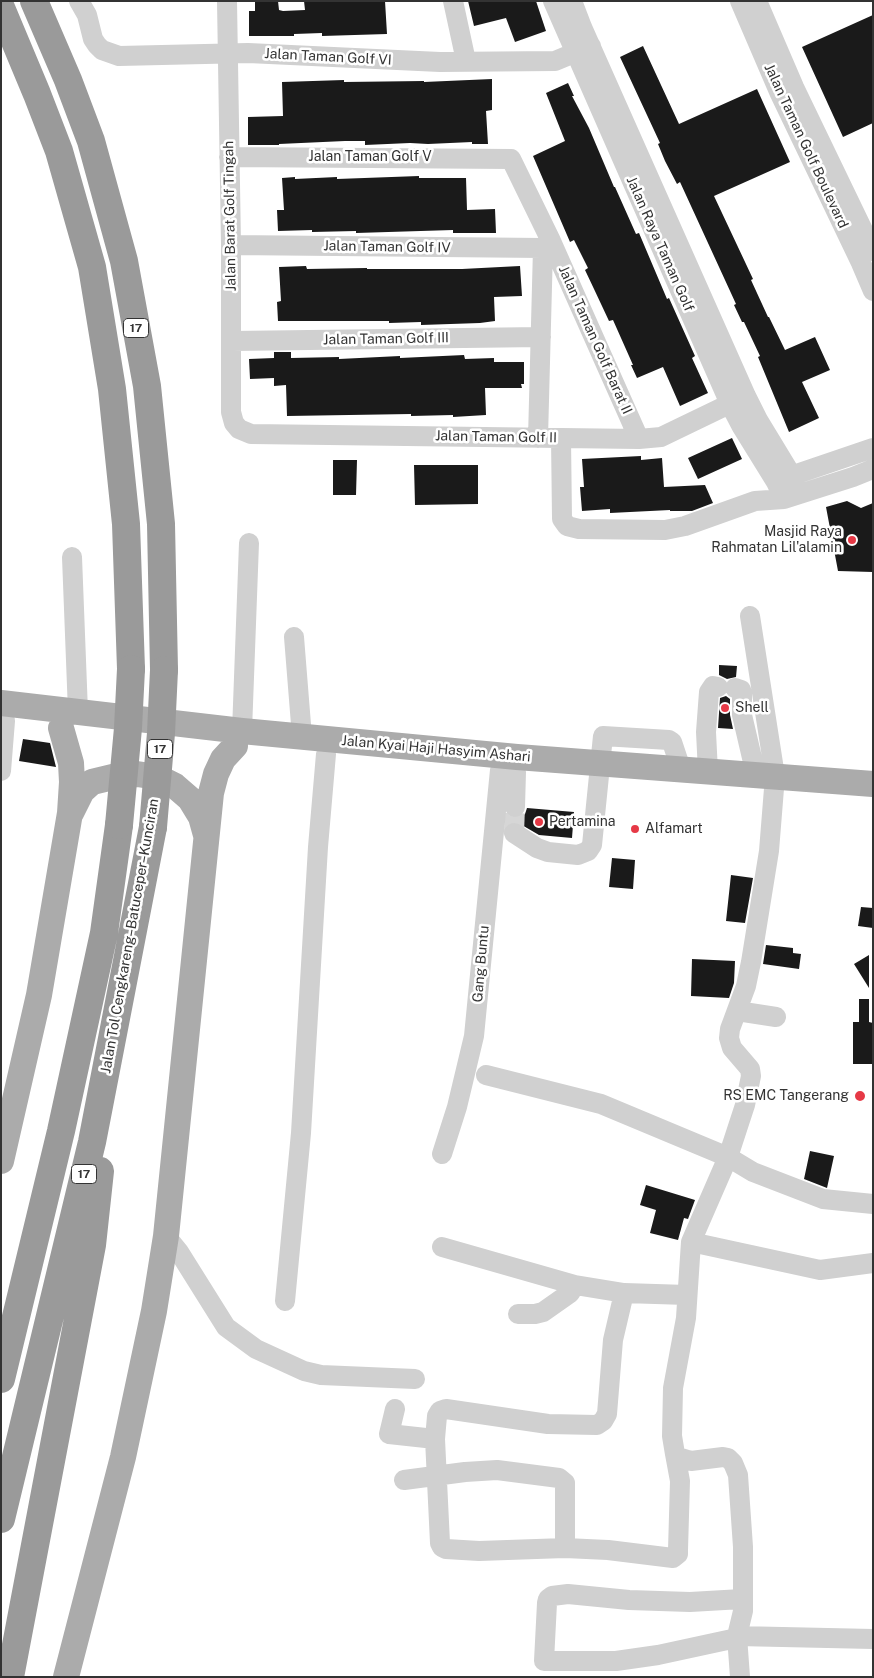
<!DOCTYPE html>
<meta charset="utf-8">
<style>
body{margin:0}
#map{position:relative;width:874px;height:1678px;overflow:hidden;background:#fff;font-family:"Public Sans",sans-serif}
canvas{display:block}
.frame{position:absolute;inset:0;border:2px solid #333;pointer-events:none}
</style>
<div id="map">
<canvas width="874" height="1678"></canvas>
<div class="frame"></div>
</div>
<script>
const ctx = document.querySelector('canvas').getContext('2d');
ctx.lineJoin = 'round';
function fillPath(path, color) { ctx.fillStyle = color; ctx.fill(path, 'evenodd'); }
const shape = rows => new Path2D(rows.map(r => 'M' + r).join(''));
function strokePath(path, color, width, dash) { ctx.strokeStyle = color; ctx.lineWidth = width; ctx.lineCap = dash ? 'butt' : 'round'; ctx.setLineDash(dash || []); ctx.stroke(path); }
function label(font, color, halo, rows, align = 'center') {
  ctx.font = font + ' "Public Sans",sans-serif'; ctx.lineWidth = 5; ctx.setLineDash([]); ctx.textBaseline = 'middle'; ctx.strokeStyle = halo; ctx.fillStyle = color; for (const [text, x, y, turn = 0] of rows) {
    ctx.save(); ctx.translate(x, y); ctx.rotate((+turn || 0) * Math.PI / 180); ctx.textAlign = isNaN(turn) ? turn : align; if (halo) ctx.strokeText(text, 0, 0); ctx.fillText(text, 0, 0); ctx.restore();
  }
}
fillPath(shape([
 [255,1,278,1,279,10,283,11,305,10,304,1,385,1,387,34,322,36,322,33,294,34,294,36,249,36,249,11,255,11],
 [468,1,536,1,546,31,515,42,506,18,474,26],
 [873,15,873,123,843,137,802,47],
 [643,46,679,124,757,89,790,162,714,196,753,279,751,280,768,317,769,317,785,350,815,337,830,370,802,382,819,418,789,432,758,357,760,356,744,322,742,322,734,305,736,304,680,182,677,184,665,161,658,144,660,143,620,57],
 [492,79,492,110,486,111,488,144,472,144,472,142,428,144,410,143,365,145,365,141,345,141,279,144,279,145,248,145,248,117,283,116,282,82,344,80,344,82,424,81,424,82],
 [568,83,574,96,572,96,589,128,614,187,615,187,636,234,639,233,667,299,669,298,695,356,692,358,708,393,680,406,663,367,637,378,631,365,633,365,613,320,609,321,594,289,585,270,588,268,574,240,570,242,533,156,565,141,546,93],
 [419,176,419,178,466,178,467,210,495,209,496,233,453,233,453,230,356,233,356,231,312,232,312,230,278,231,277,210,284,210,282,178,295,177,295,179,337,177,337,179],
 [306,266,307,269,367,268,367,269,462,269,520,266,522,296,494,297,495,321,480,323,421,325,421,322,389,323,389,321,278,321,277,302,281,301,279,267],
 [274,352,291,352,291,358,339,357,339,359,400,356,400,358,464,355,465,359,494,358,494,362,524,362,524,384,521,384,522,388,485,388,486,415,453,417,453,415,411,416,411,414,287,416,286,385,274,386,274,378,250,379,249,359,274,358],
 [732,438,742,459,698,479,688,458],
 [641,456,641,460,662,458,664,487,705,485,713,503,692,511,670,511,670,510,610,513,610,509,582,511,580,487,584,487,582,459],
 [333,460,357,460,356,495,333,495],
 [414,465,478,465,478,504,415,505],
 [847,501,861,508,873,503,873,572,838,571,826,507],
 [719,665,737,666,736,677,727,679,719,675],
 [726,696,730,699,730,715,733,729,718,728,720,698],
 [23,739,50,743,56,767,19,761],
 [527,808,574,812,572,838,539,835,515,821,507,824,507,816,514,819,520,818,525,814],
 [612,858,635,860,633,889,609,887],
 [731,875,753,878,745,923,726,921],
 [861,907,873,908,873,928,858,926],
 [766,945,793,948,793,953,801,954,799,969,763,964],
 [869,955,869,988,854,964],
 [692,959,735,961,734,983,729,998,691,996],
 [859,999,869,999,869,1022,873,1023,873,1064,853,1064,853,1022,859,1022],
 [810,1151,834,1156,827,1188,804,1179],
 [646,1185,695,1200,688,1219,684,1218,678,1240,650,1233,656,1210,640,1205]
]), '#1a1a1a');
strokePath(shape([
 [514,833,515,807]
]), '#d6d6d6', 20, [20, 10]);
strokePath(shape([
 [79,1,87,15,93,39,97,45,102,50,119,56,248,53,440,62,555,61,591,46],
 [227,1,231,245,231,412,234,423,239,429,251,434,639,439,661,437,746,396],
 [453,1,466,61],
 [553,1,730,404,742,427,776,482,784,499],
 [572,1,582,27,746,396,758,420,792,476,798,494],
 [740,1,780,94,861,263,873,291],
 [757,1,794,87,873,251],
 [229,157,511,159,551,241,639,439],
 [231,245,543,248],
 [232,341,541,337],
 [538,438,543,248,551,241],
 [561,438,562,519,567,526,579,529,665,530,685,526,755,501,784,499,853,477,873,469],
 [779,480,873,448],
 [72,557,78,712],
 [750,616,775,776,769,851,751,962,746,986,730,1029,729,1038,732,1048,750,1069,751,1076,745,1105,728,1157,691,1242,686,1318,673,1388,672,1436,675,1454,678,1457,691,1461,723,1457,728,1458,733,1463,738,1475,743,1547,743,1611,737,1636,873,1639],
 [294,637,302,737],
 [735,688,741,690,742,693,742,715,756,775],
 [242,731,249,543],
 [1,771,5,721],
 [708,772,706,732,709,692,713,686,718,687],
 [515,807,516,772],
 [514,833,537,848,548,852,578,855,588,851,592,845,603,736,669,740,672,742,681,769],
 [737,1011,776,1017],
 [486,1075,601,1104,728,1157,753,1172,823,1199,873,1204],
 [442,1154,457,1107,474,1036,500,770],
 [166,1236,179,1252,226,1327,256,1349,304,1371,321,1375,415,1379],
 [691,1242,820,1270,873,1263],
 [442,1247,575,1285,624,1293,687,1295],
 [285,1301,301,1133,318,847,326,754],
 [518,1314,535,1314,543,1312,570,1293,575,1285],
 [395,1409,389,1434,435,1439,437,1416,440,1411,446,1409,548,1424,597,1425,603,1421,607,1414,613,1340,624,1293],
 [435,1439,440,1543,442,1547,446,1549,479,1551,565,1548,608,1550,673,1558,678,1554,678,1550,680,1481,675,1454],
 [404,1480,465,1472,497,1470,559,1478,565,1483,565,1548],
 [740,1677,737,1636,732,1639,658,1655,616,1661,544,1661,547,1603,548,1599,552,1596,568,1594,629,1600,690,1602,742,1599]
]), '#d0d0d0', 20);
strokePath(shape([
 [1,703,242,731,517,757,873,784],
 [71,813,82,791,92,782,117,776,137,774,157,777,175,786,190,799,201,817,206,835],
 [1,1161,39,995,70,813,72,782,71,763,61,728],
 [66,1677,123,1457,154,1311,166,1236,211,793,216,774,223,759,235,746]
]), '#ababab', 26);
strokePath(shape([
 [34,1,68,80,91,141,124,261,147,386,161,524,164,670],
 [1,8,37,94,59,151,92,267,112,389,126,524,131,669],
 [1,1379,61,1131,104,933,119,825],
 [1,1519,92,1142,153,827],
 [10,1677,92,1245,100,1171]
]), '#9a9a9a', 28);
strokePath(shape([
 [119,825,128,728,131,669],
 [153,827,161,733,164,670]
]), '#9a9a9a', 28);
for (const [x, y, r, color] of [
 [852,540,5,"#e63946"],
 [725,708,5,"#e63946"],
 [539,822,5,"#e63946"],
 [635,829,5,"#e63946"],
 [860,1096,6,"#e63946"]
]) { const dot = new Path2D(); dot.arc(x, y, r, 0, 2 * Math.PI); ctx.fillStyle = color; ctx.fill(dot); strokePath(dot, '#fff', 2); }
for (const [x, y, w] of [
 [136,328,25],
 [160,749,25],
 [84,1174,25]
]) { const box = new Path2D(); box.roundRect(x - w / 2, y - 9.5, w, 19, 4); ctx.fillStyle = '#fff'; ctx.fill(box); strokePath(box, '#333', 1); }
label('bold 12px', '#333', null, [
 ["17",136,328],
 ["17",160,749],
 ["17",84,1174]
]);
label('14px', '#333', '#fff', [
 ["Jalan Taman Golf VI",328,57,3],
 ["Jalan Taman Golf Boulevard",806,146,65],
 ["Jalan Taman Golf V",370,157],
 ["Jalan Barat Golf Tingah",230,216,-91],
 ["Jalan Raya Taman Golf",660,244,66],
 ["Jalan Taman Golf IV",387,247,1],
 ["Jalan Taman Golf III",386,339,-1],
 ["Jalan Taman Golf Barat II",595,340,66],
 ["Jalan Taman Golf II",496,437,1],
 ["Jalan Kyai Haji Hasyim Ashari",436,749,5],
 ["Jalan Tol Cengkareng–Batuceper–Kunciran",130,936,-80],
 ["Gang Buntu",481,964,-85]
]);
label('14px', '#333', '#fff', [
 ["Masjid Raya",842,532,"right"],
 ["Rahmatan Lil'alamin",842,548,"right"],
 ["Shell",735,708],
 ["Pertamina",549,822],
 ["Alfamart",645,829],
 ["RS EMC Tangerang",849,1096,"right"]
], 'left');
</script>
